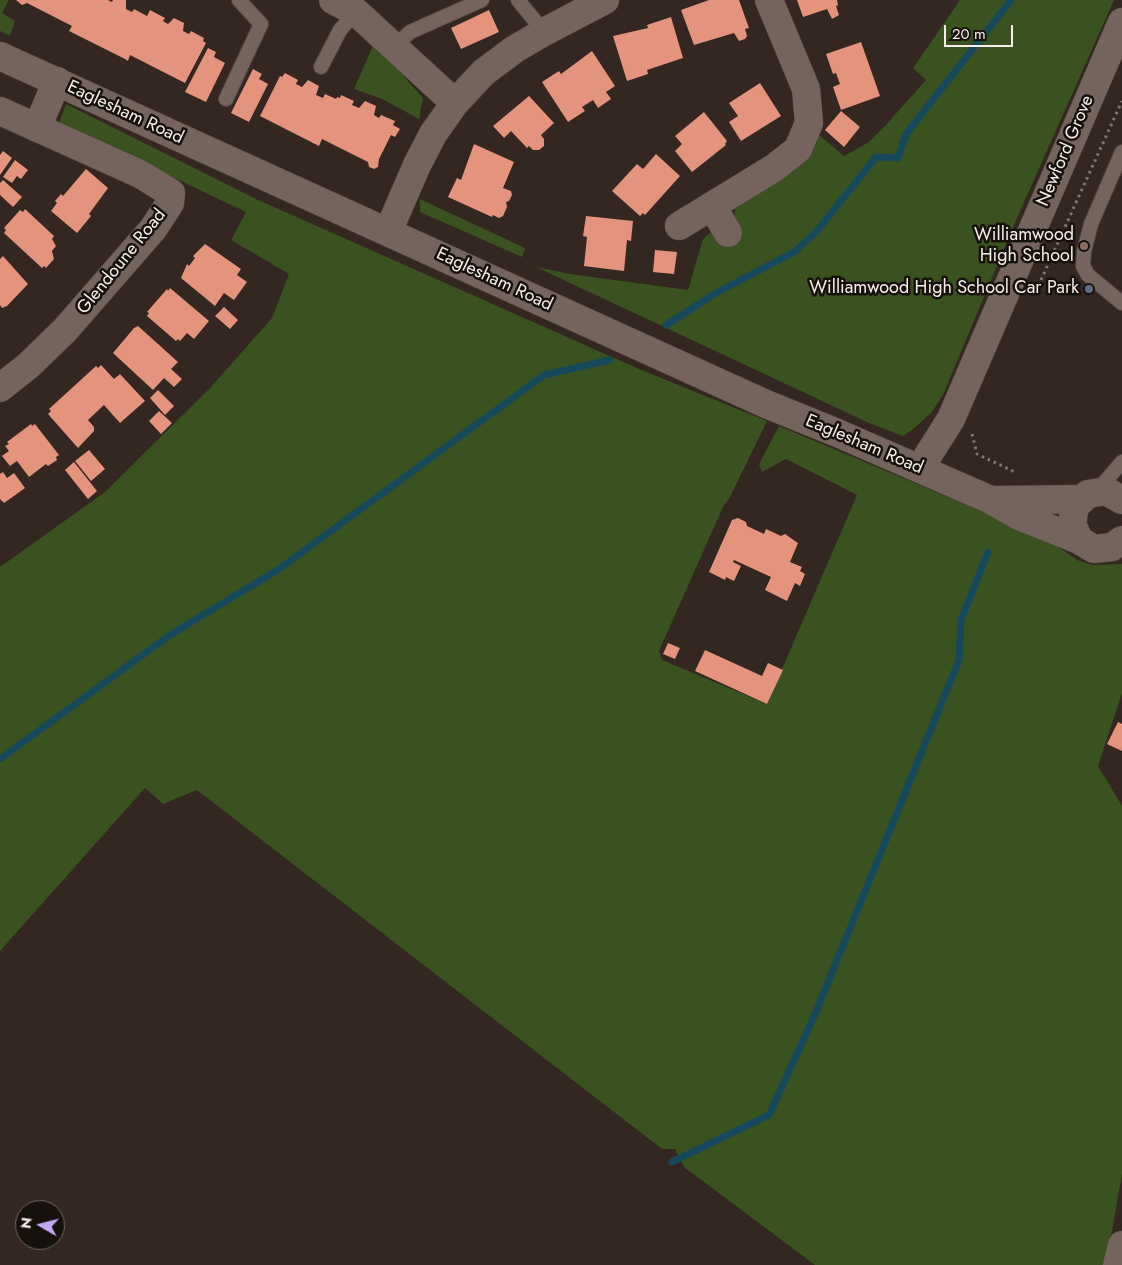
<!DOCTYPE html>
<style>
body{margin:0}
#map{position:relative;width:1122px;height:1265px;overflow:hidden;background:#342621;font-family:Jost,sans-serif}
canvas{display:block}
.north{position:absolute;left:15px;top:1200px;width:50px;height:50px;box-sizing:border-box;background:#17110e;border:1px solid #716966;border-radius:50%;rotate:278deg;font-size:14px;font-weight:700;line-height:20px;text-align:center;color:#f7edea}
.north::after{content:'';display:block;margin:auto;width:18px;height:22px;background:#c2a7f2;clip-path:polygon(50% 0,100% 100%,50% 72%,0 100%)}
.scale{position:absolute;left:944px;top:25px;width:69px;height:22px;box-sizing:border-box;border:2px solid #f7edea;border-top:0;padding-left:6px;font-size:15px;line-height:18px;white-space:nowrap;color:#f7edea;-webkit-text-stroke:4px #17110e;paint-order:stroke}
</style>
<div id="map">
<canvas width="1122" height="1265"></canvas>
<div class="north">N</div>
<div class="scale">20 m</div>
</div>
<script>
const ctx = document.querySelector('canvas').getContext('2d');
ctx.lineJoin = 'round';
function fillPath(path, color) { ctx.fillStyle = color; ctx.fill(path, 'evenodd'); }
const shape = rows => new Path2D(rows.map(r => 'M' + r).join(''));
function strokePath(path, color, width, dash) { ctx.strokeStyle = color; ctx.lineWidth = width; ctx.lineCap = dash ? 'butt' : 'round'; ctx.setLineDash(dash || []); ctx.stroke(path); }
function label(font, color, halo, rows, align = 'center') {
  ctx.font = font + ' Jost,sans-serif'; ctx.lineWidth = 5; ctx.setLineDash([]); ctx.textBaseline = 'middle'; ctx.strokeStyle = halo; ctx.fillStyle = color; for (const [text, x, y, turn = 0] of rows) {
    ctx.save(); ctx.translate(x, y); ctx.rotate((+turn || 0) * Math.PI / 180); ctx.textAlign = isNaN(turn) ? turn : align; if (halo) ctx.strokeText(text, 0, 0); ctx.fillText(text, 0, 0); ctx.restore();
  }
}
fillPath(shape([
 [0,0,9,0,2,13,15,21,10,36,0,31],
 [960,0,1114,0,1014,225,943,395,931,413,912,430,903,436,869,423,536,267,570,274,688,290,703,239,715,229,734,228,735,207,818,134,844,156,869,142,885,126,926,80,913,68],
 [374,43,423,98,419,119,382,99,354,89],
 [66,104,256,199,639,369,767,421,730,497,723,507,659,651,662,660,767,704,857,495,786,459,762,472,759,464,779,426,1017,526,1057,546,1077,560,1093,565,1122,564,1122,693,1098,766,1122,806,1122,1174,1106,1265,815,1265,684,1167,675,1149,662,1149,197,790,163,804,145,788,0,951,0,567,105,492,210,388,272,318,289,274,231,240,246,212,59,123],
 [420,199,525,248,522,257,420,212]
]), '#39521f');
strokePath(shape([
 [666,325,716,293,794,252,816,232,876,157,898,158,906,134,1011,0],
 [0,759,170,635,279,569,544,375,609,360],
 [672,1162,769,1115,816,1012,959,660,961,620,988,552]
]), '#17495d', 7);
fillPath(shape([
 [16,0,108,0,112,2,113,0,126,0,126,9,132,12,134,9,147,16,150,10,165,18,163,21,168,24,174,18,184,23,183,31,189,34,191,31,204,38,203,41,206,43,185,83,130,55,128,61,125,59,69,31,72,26,27,3,22,5],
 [709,0,739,0,749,28,745,29,747,36,745,39,739,41,734,33,694,45,681,10],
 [797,0,837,0,838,5,836,6,839,15,832,19,827,9,803,17],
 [489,10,499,32,461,49,451,28],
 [671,17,683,58,647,70,648,74,627,81,613,36,648,28,647,25],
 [861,42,880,96,841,110,833,87,840,84,836,73,833,74,826,54],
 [208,48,216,52,214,57,225,63,206,102,185,92],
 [592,51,615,86,606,92,611,99,598,108,593,100,582,107,585,111,568,122,542,82,559,71,561,74],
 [253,69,262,74,259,79,268,84,249,122,231,113],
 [285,73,298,80,296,84,302,87,308,80,319,86,316,95,323,98,325,94,336,99,337,97,340,98,341,95,354,101,352,105,359,108,365,101,376,106,374,115,379,118,381,115,395,121,393,125,400,129,395,137,391,135,379,159,378,167,374,169,369,167,368,162,322,139,319,146,260,116,280,76,282,77],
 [760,83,781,116,741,141,729,122,738,116,729,103],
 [529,96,554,123,541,135,544,139,544,146,539,150,533,150,529,146,527,148,511,131,504,138,493,126],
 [841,111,860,127,844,147,825,130],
 [704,112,727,141,725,144,726,145,692,172,675,151,682,144,675,136],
 [474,144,514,162,503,188,511,191,512,195,509,201,506,202,507,207,503,216,499,218,493,215,492,217,448,197,457,178,461,180],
 [3,151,12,158,0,175,0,155],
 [656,154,680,176,645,215,643,213,640,216,612,191,637,164,643,169],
 [15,160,28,170,21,179,17,176,12,183,3,177],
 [86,169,108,188,89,214,91,216,77,233,51,211,57,203,55,201,61,194,63,196],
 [3,180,22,197,13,207,0,195,0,183],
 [25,209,54,236,52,239,56,246,52,251,54,259,46,268,44,266,42,268,4,233,6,230,4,228,20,210,23,212],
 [586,216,633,221,631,241,627,240,624,271,584,266,587,237,583,236],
 [205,244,241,269,237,275,247,282,234,300,224,293,215,306,181,278,187,264,189,266,195,258,193,256],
 [655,250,677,252,674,274,653,272],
 [3,256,28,284,7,306,2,308,0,305,0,259],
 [170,288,209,321,194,339,187,333,180,341,178,339,176,341,147,316,149,313,147,312,167,289,168,291],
 [224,307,238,320,230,329,215,316],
 [138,326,178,362,171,369,182,379,174,387,164,378,153,390,113,353,134,328],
 [101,365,114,379,120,374,145,401,120,423,104,405,88,420,94,427,94,431,78,448,48,414,51,411,49,409,96,366,98,368],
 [158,390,174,406,165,415,150,398],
 [159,411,172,423,161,434,149,421],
 [31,424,32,426,35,424,59,455,56,457,57,460,48,466,46,464,29,477,17,461,10,466,2,456,9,451,5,446,9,444,7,442],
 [89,450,105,469,91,481,75,461],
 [74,462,97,491,88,499,65,470],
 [3,472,7,478,14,473,25,488,4,503,0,499,0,474],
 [738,518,746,522,747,526,764,534,766,529,781,536,785,534,798,543,790,562,802,567,800,571,805,574,800,586,795,583,787,601,765,590,771,577,734,560,733,562,741,566,734,581,726,577,725,580,709,572,732,520],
 [668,643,680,648,675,659,663,654],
 [705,650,762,676,768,663,783,670,767,704,695,671],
 [1118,722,1122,724,1122,751,1107,744]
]), '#e4937d');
const lane = shape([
 [518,0,544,32],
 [394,47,410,32,482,0],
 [321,67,340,30,356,12],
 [226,99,261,24,239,0],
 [1122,152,1091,224,1084,251,1083,266,1088,275,1122,303],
 [1097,491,1122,462]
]);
const street = shape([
 [333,0,356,12,455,103],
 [0,111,140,174,171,193,170,203,153,229,65,330,29,365,0,388],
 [37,128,57,81],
 [712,206,728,233],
 [679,226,774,168,798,149,809,123,806,89,769,0],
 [388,232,417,165,433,134,455,103,484,72,515,49,544,32,605,0],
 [920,468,951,419,1122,22],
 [1117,1265,1122,1245]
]);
const secondary = shape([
 [0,56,766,404,835,432,991,500,1019,516,1079,540],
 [995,500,1081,499],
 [1122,500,1106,491,1088,494,1075,506,1072,524,1079,540,1094,549,1112,547,1122,540]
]);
strokePath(lane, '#504440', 16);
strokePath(street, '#504440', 29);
strokePath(secondary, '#504440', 29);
strokePath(shape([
 [1041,280,1122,101],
 [972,434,977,454,1017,473]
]), '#847873', 3, [2.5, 4]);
strokePath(lane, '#74645d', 14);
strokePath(street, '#74645d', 28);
strokePath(secondary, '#74645d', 28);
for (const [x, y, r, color] of [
 [1084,246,5,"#8d6e63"],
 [1089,289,5,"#5c6f8a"]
]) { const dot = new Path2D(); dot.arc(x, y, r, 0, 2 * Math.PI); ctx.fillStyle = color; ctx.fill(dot); strokePath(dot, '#17110e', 2); }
label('18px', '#f7edea', '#17110e', [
 ["Eaglesham Road",125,113,25],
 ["Newford Grove",1066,151,-67],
 ["Glendoune Road",122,262,-51],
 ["Eaglesham Road",494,280,25],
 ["Eaglesham Road",864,445,23]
]);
label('18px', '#f7edea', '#17110e', [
 ["Williamwood",1074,236],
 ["High School",1074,257],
 ["Williamwood High School Car Park",1079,289]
], 'right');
</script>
